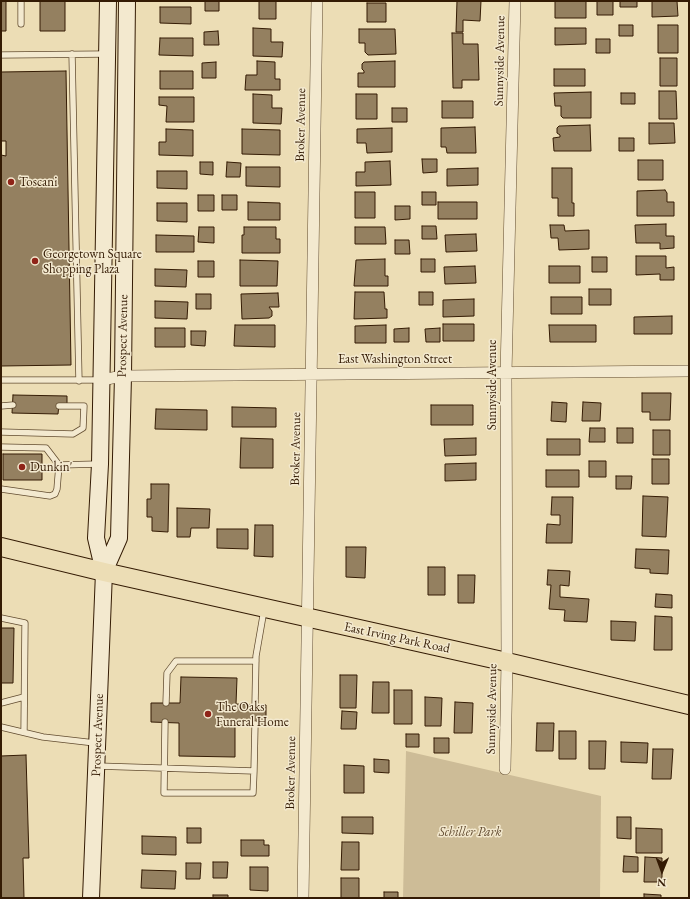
<!DOCTYPE html>
<style>
body{margin:0}
#map{position:relative;width:690px;height:899px;overflow:hidden;background:#ecddb5;font-family:"EB Garamond",serif}
canvas{display:block}
.frame{position:absolute;inset:0;border:2px solid #341b04;pointer-events:none}
.north{position:absolute;left:642px;top:851px;width:40px;height:40px;-webkit-text-stroke:3px #f3e9cf;paint-order:stroke;rotate:181deg;font-size:11px;font-weight:700;line-height:16px;text-align:center;color:#341b04}
.north::after{content:'';display:block;margin:auto;width:14px;height:18px;background:#341b04;clip-path:polygon(50% 0,100% 100%,50% 72%,0 100%)}
</style>
<div id="map">
<canvas width="690" height="899"></canvas>
<div class="frame"></div>
<div class="north">N</div>
</div>
<script>
const ctx = document.querySelector('canvas').getContext('2d');
ctx.lineJoin = 'round';
function fillPath(path, color) { ctx.fillStyle = color; ctx.fill(path, 'evenodd'); }
const shape = rows => new Path2D(rows.map(r => 'M' + r).join(''));
function strokePath(path, color, width, dash) { ctx.strokeStyle = color; ctx.lineWidth = width; ctx.lineCap = dash ? 'butt' : 'round'; ctx.setLineDash(dash || []); ctx.stroke(path); }
function label(font, color, halo, rows, align = 'center') {
  ctx.font = font + ' "EB Garamond",serif'; ctx.lineWidth = 3; ctx.setLineDash([]); ctx.textBaseline = 'middle'; ctx.strokeStyle = halo; ctx.fillStyle = color; for (const [text, x, y, turn = 0] of rows) {
    ctx.save(); ctx.translate(x, y); ctx.rotate((+turn || 0) * Math.PI / 180); ctx.textAlign = isNaN(turn) ? turn : align; if (halo) ctx.strokeText(text, 0, 0); ctx.fillText(text, 0, 0); ctx.restore();
  }
}
fillPath(shape([
 [406,751,601,796,600,898,403,898]
]), '#cdbc97');
const building = shape([
 [1,1,6,1,6,31,1,31,1,1],
 [40,1,65,1,65,31,40,31,40,1],
 [205,1,219,1,219,11,205,11,205,1],
 [259,1,276,1,276,19,259,19,259,1],
 [457,1,481,1,480,21,463,20,463,32,456,32,457,1],
 [555,1,586,1,586,18,555,18,555,1],
 [597,1,613,1,613,15,597,15,597,1],
 [620,1,637,1,637,7,620,7,620,1],
 [652,1,677,1,678,16,652,17,652,1],
 [367,3,386,3,386,22,367,22,367,3],
 [160,7,191,7,191,24,160,23,160,7],
 [619,25,633,25,633,36,619,36,619,25],
 [658,25,678,25,678,53,658,53,658,25],
 [253,28,271,29,271,42,283,42,282,57,253,56,253,28],
 [555,28,586,28,586,44,555,45,555,28],
 [359,29,395,29,396,54,368,55,365,52,365,43,359,43,359,29],
 [218,31,219,45,204,45,204,32,218,31],
 [452,33,463,33,463,44,478,44,479,80,462,80,462,88,453,88,452,33],
 [160,38,193,38,193,56,159,55,160,38],
 [596,39,610,39,610,53,596,53,596,39],
 [660,58,677,58,677,86,660,86,660,58],
 [257,61,275,62,275,79,280,79,280,90,245,90,246,75,257,75,257,61],
 [395,61,395,87,358,87,358,73,364,73,364,71,362,69,362,64,364,62,395,61],
 [216,62,216,78,202,78,202,63,216,62],
 [554,69,585,69,585,86,554,86,554,69],
 [66,71,71,365,1,366,1,155,6,156,6,141,1,141,1,72,66,71],
 [160,71,193,71,193,89,160,89,160,71],
 [659,91,676,91,677,119,659,119,659,91],
 [591,92,591,118,563,118,561,116,561,106,555,106,554,93,591,92],
 [621,93,635,93,635,104,621,104,621,93],
 [253,94,272,95,272,108,282,108,281,124,253,123,253,94],
 [356,94,377,94,377,119,356,119,356,94],
 [159,97,194,97,194,122,166,122,167,106,159,105,159,97],
 [442,101,473,101,473,118,442,118,442,101],
 [392,108,407,108,407,122,392,122,392,108],
 [649,123,674,123,675,143,649,144,649,123],
 [590,125,591,151,554,151,553,138,560,137,560,135,557,133,557,128,559,126,590,125],
 [475,127,476,153,447,153,446,147,441,147,441,128,475,127],
 [392,128,392,152,367,153,366,143,357,143,357,129,392,128],
 [166,129,193,130,193,156,159,155,159,142,166,142,166,129],
 [242,129,280,130,280,155,242,154,242,129],
 [619,138,634,138,634,151,619,151,619,138],
 [422,159,437,159,437,172,423,173,422,159],
 [638,160,663,160,663,180,638,180,638,160],
 [390,161,391,185,356,186,356,172,365,172,365,162,390,161],
 [200,162,213,162,213,175,200,174,200,162],
 [227,162,241,163,240,177,226,177,227,162],
 [246,167,280,167,280,187,246,186,246,167],
 [478,168,478,185,447,186,447,169,478,168],
 [552,168,572,168,572,203,574,203,574,216,558,216,558,198,552,198,552,168],
 [157,171,187,171,187,189,157,188,157,171],
 [665,190,667,193,667,202,674,202,674,216,637,216,637,191,665,190],
 [355,192,375,192,375,218,355,218,355,192],
 [422,192,436,192,436,205,422,205,422,192],
 [198,195,214,195,214,211,198,211,198,195],
 [222,195,237,195,237,210,222,210,222,195],
 [248,202,280,203,280,220,248,220,248,202],
 [438,202,477,202,477,219,438,219,438,202],
 [157,203,187,203,187,222,157,221,157,203],
 [395,206,410,206,410,219,395,220,395,206],
 [666,224,666,236,674,236,674,248,660,249,660,243,636,243,635,225,666,224],
 [550,225,564,225,565,231,589,230,589,249,559,250,558,238,551,238,550,225],
 [422,226,436,226,437,239,422,239,422,226],
 [199,227,214,227,214,243,198,242,199,227],
 [244,227,276,227,276,239,280,239,280,253,242,253,242,235,244,235,244,227],
 [355,227,385,227,386,244,355,244,355,227],
 [476,234,477,251,446,252,445,235,476,234],
 [156,235,194,236,194,252,156,252,156,235],
 [395,240,409,240,410,254,395,254,395,240],
 [636,256,666,256,666,268,674,267,674,280,660,280,660,274,636,275,636,256],
 [592,257,607,257,607,272,592,272,592,257],
 [385,259,385,276,388,276,388,286,354,286,356,260,385,259],
 [421,259,435,259,435,272,421,272,421,259],
 [240,260,278,261,277,286,240,286,240,260],
 [198,261,214,261,214,277,198,277,198,261],
 [475,266,476,283,445,284,444,267,475,266],
 [549,266,580,266,580,283,549,283,549,266],
 [155,269,187,270,186,287,155,286,155,269],
 [589,289,611,289,611,305,589,305,589,289],
 [355,292,384,292,385,309,387,309,387,318,354,319,355,292],
 [419,292,433,292,433,305,419,305,419,292],
 [278,293,279,307,269,307,272,311,272,316,269,318,242,319,241,294,278,293],
 [196,294,211,294,211,309,196,309,196,294],
 [551,297,582,297,582,314,551,314,551,297],
 [474,299,474,316,443,317,443,300,474,299],
 [155,301,188,302,187,319,155,318,155,301],
 [672,316,672,334,634,334,634,317,672,316],
 [443,324,474,324,474,341,443,341,443,324],
 [235,325,275,325,275,347,234,346,235,325],
 [386,325,386,343,355,343,355,326,386,325],
 [549,325,596,325,596,342,550,342,549,325],
 [155,328,185,328,185,347,155,347,155,328],
 [409,328,409,342,394,342,394,329,409,328],
 [440,328,440,342,426,342,425,329,440,328],
 [191,331,206,331,205,346,191,345,191,331],
 [642,393,671,393,670,420,650,420,650,412,642,412,642,393],
 [13,395,67,396,67,404,59,404,58,414,12,413,13,395],
 [552,402,567,403,566,422,551,421,552,402],
 [583,402,601,403,600,421,582,421,583,402],
 [431,405,473,405,473,425,431,425,431,405],
 [232,407,276,408,276,427,232,427,232,407],
 [156,409,207,410,207,430,155,429,156,409],
 [590,428,605,428,605,442,589,442,590,428],
 [617,428,633,428,633,443,617,443,617,428],
 [653,430,670,430,670,455,653,455,653,430],
 [241,438,273,439,273,468,240,468,241,438],
 [476,438,476,455,445,456,444,439,476,438],
 [547,439,580,439,580,455,547,455,547,439],
 [3,454,42,454,42,480,3,480,3,454],
 [652,459,669,459,669,484,652,484,652,459],
 [589,461,606,461,606,477,589,477,589,461],
 [476,463,476,480,445,481,445,464,476,463],
 [546,470,579,470,579,487,546,487,546,470],
 [616,476,632,476,631,489,616,489,616,476],
 [151,484,169,484,168,532,152,531,152,517,147,517,147,499,151,499,151,484],
 [643,496,668,497,666,537,642,536,643,496],
 [552,497,573,497,572,543,546,543,547,524,560,525,560,515,551,515,552,497],
 [177,508,210,509,209,528,191,528,190,537,177,537,177,508],
 [255,525,273,525,273,557,254,556,255,525],
 [217,529,248,529,248,549,217,548,217,529],
 [346,547,366,547,365,578,346,577,346,547],
 [636,549,669,550,668,574,650,573,650,569,635,568,636,549],
 [428,567,445,567,445,595,428,595,428,567],
 [548,570,570,571,569,586,560,585,560,597,589,599,587,622,564,621,565,610,549,609,551,585,547,585,548,570],
 [458,575,475,575,474,603,458,603,458,575],
 [656,594,672,595,672,608,655,607,656,594],
 [655,616,672,617,672,650,654,650,655,616],
 [611,621,636,622,635,641,611,640,611,621],
 [1,628,14,628,13,683,1,683,1,628],
 [340,675,357,675,356,708,340,708,340,675],
 [181,677,237,678,236,704,266,705,266,725,235,724,235,757,179,756,179,723,151,722,151,703,180,703,181,677],
 [373,682,389,682,389,713,372,713,373,682],
 [394,690,412,690,412,724,394,724,394,690],
 [425,697,442,698,441,726,425,726,425,697],
 [455,702,473,703,472,733,454,733,455,702],
 [342,711,357,712,356,729,341,729,342,711],
 [537,723,554,723,553,751,536,751,537,723],
 [559,731,576,731,576,759,559,759,559,731],
 [406,734,419,734,419,747,406,747,406,734],
 [434,738,449,738,449,753,434,753,434,738],
 [589,741,606,741,605,769,589,769,589,741],
 [621,742,648,743,647,763,621,762,621,742],
 [653,749,673,749,671,779,652,779,653,749],
 [26,755,29,858,23,858,24,898,1,898,1,756,26,755],
 [374,759,389,760,389,773,374,772,374,759],
 [344,765,364,766,364,793,344,793,344,765],
 [342,817,373,817,373,834,342,833,342,817],
 [617,817,631,817,631,839,617,838,617,817],
 [187,828,201,828,201,843,187,843,187,828],
 [636,828,662,829,662,853,636,853,636,828],
 [142,836,176,837,176,855,142,854,142,836],
 [241,840,264,840,264,845,269,845,269,856,241,856,241,840],
 [342,842,359,842,359,870,341,870,342,842],
 [624,856,638,857,638,872,623,872,624,856],
 [645,857,662,858,662,882,644,882,645,857],
 [213,862,228,862,227,878,213,878,213,862],
 [186,863,201,863,200,879,186,879,186,863],
 [250,867,268,867,268,891,250,890,250,867],
 [142,870,176,871,175,889,141,888,142,870],
 [341,878,359,878,359,898,341,898,341,878],
 [384,892,398,892,398,898,384,898,384,892],
 [644,894,661,895,661,898,644,898,644,894],
 [213,895,228,895,228,898,213,898,213,895]
]);
fillPath(building, '#948060');
strokePath(building, '#341b04', 1);
const lane = shape([
 [21,1,21,24],
 [72,54,79,381],
 [1,55,107,54],
 [1,380,101,380],
 [1,406,13,405],
 [1,432,73,434,83,428,84,406,59,406],
 [1,447,46,448,59,465,57,489,55,494,50,496,1,489],
 [59,465,99,464],
 [1,618,25,623,24,732],
 [1,703,24,697],
 [166,703,167,673,176,661,256,661],
 [255,705,256,656,264,610],
 [165,722,164,793,253,793,254,771],
 [1,727,43,737,95,743],
 [97,766,254,771,255,724]
]);
const street = shape([
 [101,380,123,376,689,371],
 [505,769,507,662,506,373,515,1],
 [303,898,317,1]
]);
const secondary = shape([
 [104,572,119,538,123,376,127,1],
 [91,898,104,572,96,538,100,464,108,1]
]);
const primary = shape([
 [1,547,104,572,507,662,689,705]
]);
strokePath(lane, '#624c30', 7);
strokePath(street, '#624c30', 12);
strokePath(secondary, '#341b04', 18);
strokePath(primary, '#341b04', 20);
strokePath(lane, '#f3e9cf', 5.5);
strokePath(street, '#f3e9cf', 11);
strokePath(secondary, '#f3e9cf', 16);
strokePath(primary, '#ecddb5', 18);
for (const [x, y, r, color] of [
 [11,182,4,"#8f2418"],
 [35,261,4,"#8f2418"],
 [22,467,4,"#8f2418"],
 [208,714,4,"#8f2418"]
]) { const dot = new Path2D(); dot.arc(x, y, r, 0, 2 * Math.PI); ctx.fillStyle = color; ctx.fill(dot); strokePath(dot, '#f3e9cf', 1.5); }
label('13px', '#341b04', '#f3e9cf', [
 ["Sunnyside Avenue",500,61,-89],
 ["Broker Avenue",301,125,-89],
 ["Prospect Avenue",123,336,-89],
 ["East Washington Street",395,359],
 ["Sunnyside Avenue",492,385,-90],
 ["Broker Avenue",296,449,-89],
 ["East Irving Park Road",397,638,12],
 ["Sunnyside Avenue",492,709,-89],
 ["Prospect Avenue",98,735,-88],
 ["Broker Avenue",291,773,-89]
]);
label('13px', '#341b04', '#f3e9cf', [
 ["Toscani",19,182],
 ["Georgetown Square",43,254],
 ["Shopping Plaza",43,269],
 ["Dunkin'",30,467],
 ["The Oaks",216,707],
 ["Funeral Home",216,722]
], 'left');
label('italic 13px', '#624b30', '#f3e9cf', [
 ["Schiller Park",470,832]
]);
</script>
